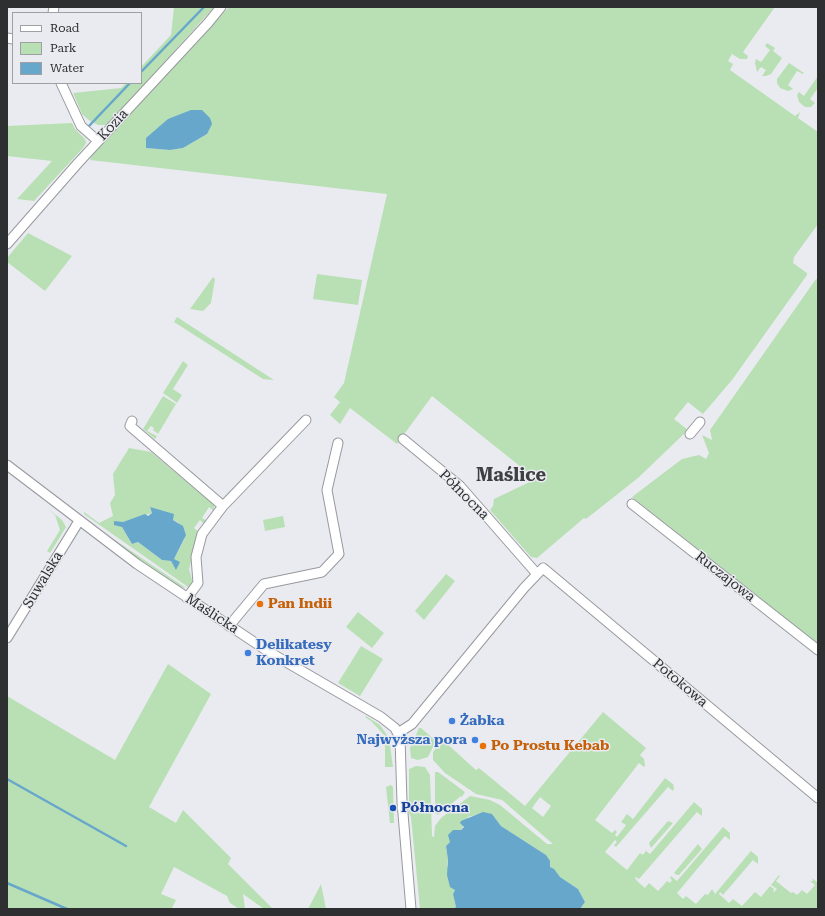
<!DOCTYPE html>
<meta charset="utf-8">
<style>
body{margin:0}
#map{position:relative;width:825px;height:916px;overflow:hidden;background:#eaebf0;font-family:"Roboto Serif",serif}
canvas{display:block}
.frame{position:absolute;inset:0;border:8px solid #2e2f31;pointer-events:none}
.legend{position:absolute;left:12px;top:12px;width:130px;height:72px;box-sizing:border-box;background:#eaebf0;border:1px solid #9fa0a4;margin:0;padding:5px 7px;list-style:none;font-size:12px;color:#2e2f31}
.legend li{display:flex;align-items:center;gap:8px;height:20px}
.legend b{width:20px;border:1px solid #9fa0a4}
</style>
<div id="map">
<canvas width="825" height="916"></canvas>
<div class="frame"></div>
<ul class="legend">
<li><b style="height:5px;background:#fff"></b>Road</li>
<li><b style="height:11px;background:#b8e0b4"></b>Park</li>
<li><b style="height:11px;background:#67a7cb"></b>Water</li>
</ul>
</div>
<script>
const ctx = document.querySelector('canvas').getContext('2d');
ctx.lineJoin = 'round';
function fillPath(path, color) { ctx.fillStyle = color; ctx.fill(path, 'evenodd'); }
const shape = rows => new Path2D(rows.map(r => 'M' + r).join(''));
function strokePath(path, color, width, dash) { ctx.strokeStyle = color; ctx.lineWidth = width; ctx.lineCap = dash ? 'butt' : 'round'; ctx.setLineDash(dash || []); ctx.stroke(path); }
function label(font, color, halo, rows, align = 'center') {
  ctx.font = font + ' "Roboto Serif",serif'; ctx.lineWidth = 3; ctx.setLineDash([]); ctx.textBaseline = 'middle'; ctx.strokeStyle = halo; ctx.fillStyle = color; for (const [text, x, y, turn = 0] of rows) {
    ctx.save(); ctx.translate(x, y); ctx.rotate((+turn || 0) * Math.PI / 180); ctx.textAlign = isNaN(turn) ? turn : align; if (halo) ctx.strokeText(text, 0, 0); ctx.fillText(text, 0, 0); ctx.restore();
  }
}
fillPath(shape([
 [174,7,214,7,108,125,98,125,90,121,82,114,73,93,121,88,126,83,141,83,141,67,171,35],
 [229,7,775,7,743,52,748,56,747,59,740,59,732,54,728,61,733,64,730,70,795,116,800,112,798,118,818,132,818,224,794,257,793,263,807,273,807,275,732,380,703,414,688,402,674,419,688,430,638,478,586,519,584,518,537,558,531,557,490,510,493,506,494,499,536,479,432,396,397,444,350,408,340,424,330,415,340,402,334,397,344,383,387,194,90,160,92,155],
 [207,134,183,148,170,150,146,148],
 [767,43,775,48,773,51,782,58,771,74,766,76,762,76,766,70,761,67,757,72,755,63,756,59,761,62,770,50,765,46],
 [789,63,804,73,803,74,797,71,788,85,793,89,788,91,780,88,777,83,777,79],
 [818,76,818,88,810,99,815,103,811,107,805,107,799,102,797,95,799,92,804,96],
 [72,123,75,129,85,139,86,143,83,148,34,201,17,199,52,161,7,156,7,126],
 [28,233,72,256,45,291,7,262,7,258],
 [317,274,362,280,358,305,313,299],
 [213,277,215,279,211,303,203,311,190,309],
 [816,279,818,280,818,644,632,497,682,459,699,455,706,459,709,453,702,435,712,440,710,430],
 [177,317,274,380,263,379,174,322],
 [183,361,188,365,173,389,182,395,177,403,163,393],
 [163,396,176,404,158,434,153,430,154,428,151,426,147,431,157,436,155,439,143,429],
 [129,448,151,452,214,505,214,511,209,507,202,518,207,521,204,524,200,520,194,528,199,532,189,569,193,583,188,587,84,514,84,512,99,523,113,516,110,503,115,495,113,474],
 [150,507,179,523,185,532,184,540,174,559,174,565,171,561,162,560,138,542,132,544,122,527,123,522,152,513],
 [46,507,62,520,66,527,50,553,47,551,60,530,55,515],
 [81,515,100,530,186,588,180,587,117,544],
 [283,516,285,527,265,531,263,520],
 [446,574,455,581,424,620,415,611],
 [358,612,384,633,372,648,346,627],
 [361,646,383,659,360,696,338,683],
 [168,664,211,694,149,807,176,823,183,810,231,858,228,864,273,909,264,909,243,894,245,909,239,909,230,903,227,896,174,867,161,894,176,900,172,908,174,909,7,909,7,696,115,760],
 [603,712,646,748,640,755,644,759,645,765,644,767,639,763,595,820,612,833,615,830,617,832,615,835,617,837,626,825,621,822,627,814,633,819,665,778,673,784,674,788,673,791,668,787,616,847,614,845,617,842,615,840,605,852,627,870,640,853,643,855,647,849,646,851,650,854,694,802,702,809,702,816,697,812,639,879,636,877,635,878,638,882,645,888,649,883,658,891,667,881,670,883,672,880,670,878,671,876,677,881,723,827,730,833,730,840,725,836,677,893,683,899,686,896,696,904,705,894,708,895,712,889,715,894,751,851,758,857,758,864,753,860,723,895,720,892,719,894,729,903,733,899,742,906,755,892,761,897,770,886,774,889,773,892,774,892,777,889,771,885,779,875,780,876,776,881,791,893,793,892,797,895,802,890,807,894,815,885,810,881,813,881,812,878,818,883,818,909,580,909,585,902,578,889,560,877,549,867,546,855,501,826,492,814,479,814,468,817,461,830,453,830,450,842,446,846,448,860,447,865,455,890,453,894,456,907,453,909,420,909,411,817,409,813,409,769,416,766,425,767,430,775,432,836,434,837,435,826,441,818,470,796,490,800,500,805,547,844,553,844,502,800,476,794,445,773,433,760,433,752,442,741,445,742,476,770,479,768,525,806],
 [540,797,551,806,543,817,532,808],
 [366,716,380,725,389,738,393,767,385,767,385,736,371,721,365,717],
 [419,728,421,728,436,741,428,757,418,760,411,758,410,748],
 [435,772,438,772,465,792,462,797,461,796,438,815,435,813],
 [391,785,393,787,394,823,390,823,386,787],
 [668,821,673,823,651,848,649,843],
 [698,844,702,849,679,875,677,875,674,873],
 [321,884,326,909,307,909,308,909]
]), '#b8e0b4');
fillPath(shape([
 [191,110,202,110,210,118,212,124,207,134,183,148,170,150,146,148,146,138,168,119],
 [150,507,174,514,173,520,183,526,186,535,174,559,180,562,176,570,171,561,162,560,138,542,132,544,122,527,114,525,114,521,123,522,145,514,148,516,152,513],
 [483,812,492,814,501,826,546,855,550,861,550,867,554,869,560,877,578,889,585,902,580,909,453,909,456,907,453,894,455,890,450,887,447,875,448,860,446,846,450,842,448,835,453,830,461,830,464,827,460,823,461,821]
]), '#67a7cb');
strokePath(shape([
 [141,72,204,7],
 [89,126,130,83],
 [7,779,126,846],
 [7,883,67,909]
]), '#67a7cb', 2.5);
const minor = shape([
 [53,13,54,7],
 [7,38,13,39],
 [61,83,81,126,98,141],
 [7,244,78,163,208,23,221,7],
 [132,421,130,426,223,506],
 [690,434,700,422],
 [403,439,460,486,537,574],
 [7,465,137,564,269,652,381,717,395,728,400,738,402,802,411,909],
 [632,504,818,650],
 [187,598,198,583,196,557,202,534,223,506,306,420],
 [229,626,264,584,322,572,339,554,327,490,338,443],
 [7,638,79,521],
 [398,733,412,724,524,588,543,568,818,798]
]);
strokePath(minor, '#98999e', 11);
strokePath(minor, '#fff', 9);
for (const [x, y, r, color] of [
 [260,604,4,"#e8710a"],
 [248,653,4,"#3f7fe0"],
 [452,721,4,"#3f7fe0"],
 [475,740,4,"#3f7fe0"],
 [483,746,4,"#e8710a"],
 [393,808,4,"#1a4fb4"]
]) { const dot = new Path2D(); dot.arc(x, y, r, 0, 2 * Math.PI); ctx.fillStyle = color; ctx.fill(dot); strokePath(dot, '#eaebf0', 1.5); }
label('14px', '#2e2f31', '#eaebf0', [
 ["Kozia",113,125,-47],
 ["Północna",464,495,45],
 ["Ruczajowa",725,577,38],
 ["Suwalska",43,580,-59],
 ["Maślicka",212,614,33],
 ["Potokowa",680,683,40]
]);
label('bold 14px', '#c56008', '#eaebf0', [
 ["Pan Indii",268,604],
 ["Po Prostu Kebab",491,746]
], 'left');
label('bold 14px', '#366cbe', '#eaebf0', [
 ["Delikatesy",256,645],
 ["Konkret",256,661],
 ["Żabka",460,721],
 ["Najwyższa pora",467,740,"right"]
], 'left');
label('bold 14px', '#164399', '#eaebf0', [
 ["Północna",401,808]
], 'left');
label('bold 18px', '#3e3f43', '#eaebf0', [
 ["Maślice",511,476]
]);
</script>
